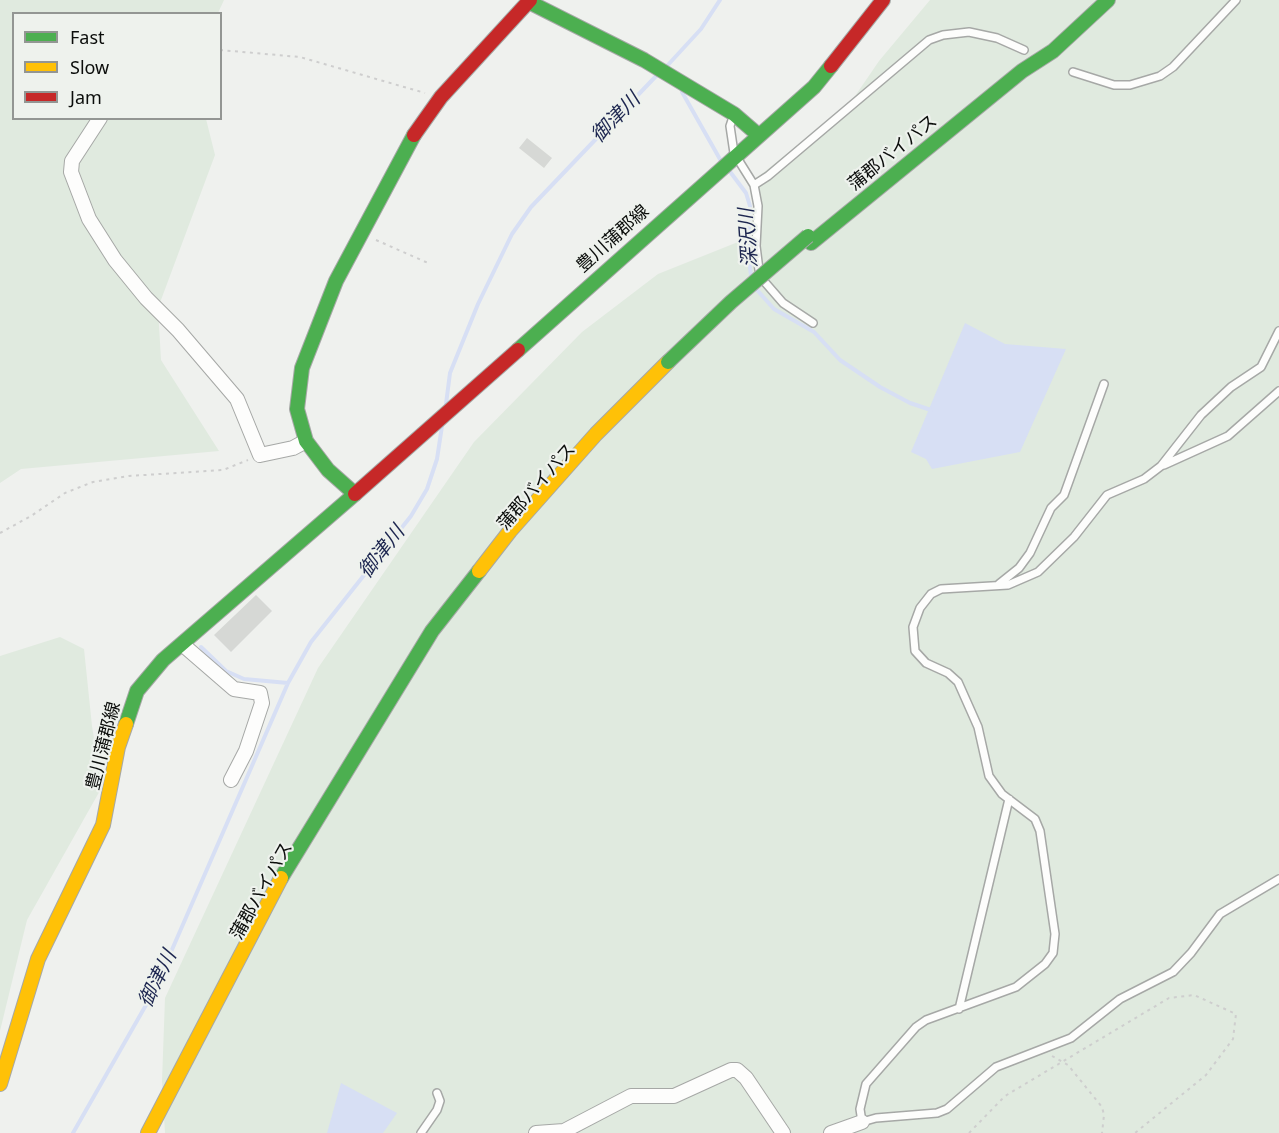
<!DOCTYPE html>
<meta charset="utf-8">
<style>
body{margin:0}
#map{position:relative;width:1279px;height:1133px;overflow:hidden;background:#eff1ee;font-family:"Noto Sans",sans-serif}
canvas{display:block}
.legend{position:absolute;left:12px;top:12px;width:210px;height:108px;box-sizing:border-box;background:#eef2ed;border:2px solid #939693;margin:0;padding:8px 10px;list-style:none;font-size:18px;color:#0b0d0b}
.legend li{display:flex;align-items:center;gap:12px;height:30px}
.legend b{width:30px;border:2px solid #939693}
</style>
<div id="map">
<canvas width="1279" height="1133"></canvas>
<ul class="legend">
<li><b style="height:8px;background:#4caf50"></b>Fast</li>
<li><b style="height:8px;background:#ffc107"></b>Slow</li>
<li><b style="height:8px;background:#c62828"></b>Jam</li>
</ul>
</div>
<script>
const ctx = document.querySelector('canvas').getContext('2d');
ctx.lineJoin = 'round';
function fillPath(path, color) { ctx.fillStyle = color; ctx.fill(path, 'evenodd'); }
const shape = rows => new Path2D(rows.map(r => 'M' + r).join(''));
function strokePath(path, color, width, dash) { ctx.strokeStyle = color; ctx.lineWidth = width; ctx.lineCap = dash ? 'butt' : 'round'; ctx.setLineDash(dash || []); ctx.stroke(path); }
function label(font, color, halo, rows, align = 'center') {
  ctx.font = font + ' "Noto Sans","Noto Sans JP",sans-serif'; ctx.lineWidth = 4.5; ctx.setLineDash([]); ctx.textBaseline = 'middle'; ctx.strokeStyle = halo; ctx.fillStyle = color; for (const [text, x, y, turn = 0] of rows) {
    ctx.save(); ctx.translate(x, y); ctx.rotate((+turn || 0) * Math.PI / 180); ctx.textAlign = isNaN(turn) ? turn : align; if (halo) ctx.strokeText(text, 0, 0); ctx.fillText(text, 0, 0); ctx.restore();
  }
}
fillPath(shape([
 [0,0,224,0,218,13,14,14,14,118,206,119,215,155,158,308,161,360,219,451,21,469,0,483],
 [930,0,1279,0,1279,1133,165,1133,162,1081,165,998,318,668,474,442,582,332,658,274,758,234,760,230,761,206,758,177,851,102,879,61],
 [60,637,84,649,92,726,102,787,27,920,0,1031,0,656]
]), '#e0eadf');
fillPath(shape([
 [965,323,1005,344,1066,349,1020,452,932,469,926,459,911,452],
 [341,1083,397,1113,383,1133,327,1133]
]), '#d7dff4');
strokePath(shape([
 [666,67,701,29,720,0],
 [682,92,721,161],
 [728,169,746,193,750,206,748,254,751,275],
 [757,290,774,309,814,332,840,360,880,387,910,403,931,410],
 [446,404,450,373,478,304,512,234,531,207,658,74],
 [201,647,226,671,244,679,288,683],
 [73,1133,154,991,288,683,311,642,411,516,427,489,437,459,442,426]
]), '#d7dff4', 4);
fillPath(shape([
 [527,138,552,158,544,168,519,148],
 [256,595,272,611,231,652,214,635]
]), '#d6d8d5');
const lane = shape([
 [1073,72,1114,85,1130,85,1160,76,1173,67,1236,0],
 [733,117,730,126,734,153,754,185,768,176,929,40,943,35,969,32,997,38,1024,50],
 [754,185,758,206,756,246,759,270],
 [763,280,783,303,813,323],
 [1279,331,1261,367,1231,387,1201,415,1161,466,1144,479,1107,495,1074,537,1038,572,1008,585,941,589,931,594,920,608,913,627,915,651,926,663,948,673,958,682,978,727,989,776,1002,794,1035,819,1040,831,1055,934,1053,953,1045,964,1016,987,926,1020,916,1027,866,1084,860,1109,862,1122,876,1118,937,1113,947,1109,996,1067,1071,1038,1120,999,1173,972,1191,953,1220,914,1279,879],
 [1164,465,1228,436,1279,391],
 [999,584,1019,568,1030,553,1051,508,1064,495,1104,384],
 [959,1009,1009,799],
 [421,1133,437,1110,440,1101,437,1093]
]);
const street = shape([
 [100,118,72,161,71,172,89,219,115,260,146,298,178,330,237,399,260,455,293,448,306,441],
 [182,644,234,689,260,693,262,703,246,751,231,780],
 [536,1133,564,1131,631,1096,674,1096,731,1070,737,1070,746,1078,783,1133],
 [831,1133,862,1122]
]);
const fast = shape([
 [529,2,644,60,734,114,756,133],
 [811,243,1022,71,1053,51,1108,0],
 [518,350,814,87,831,66],
 [126,724,137,691,163,660,355,494,328,470,306,441,297,409,302,368,336,281,414,135],
 [281,878,432,631,479,571]
]);
const slow = shape([
 [479,571,510,531,596,434,668,362],
 [0,1084,38,959,103,825,118,747,126,724],
 [148,1133,281,878]
]);
const jam = shape([
 [831,66,883,0],
 [414,135,441,97,530,0],
 [355,494,518,350]
]);
strokePath(lane, '#a6a8a6', 10);
strokePath(street, '#a6a8a6', 16);
strokePath(fast, '#a6a8a6', 16);
strokePath(slow, '#a6a8a6', 16);
strokePath(jam, '#a6a8a6', 16);
strokePath(shape([
 [220,50,300,57,425,93],
 [376,240,428,263],
 [0,533,31,516,65,493,93,482,129,476,223,470,248,460],
 [1052,1056,1068,1065,1102,1107,1104,1115,1102,1133],
 [969,1133,1005,1096,1169,998,1194,995,1236,1014,1233,1039,1206,1075,1135,1133]
]), '#cecece', 2, [3, 4.5]);
strokePath(lane, '#fdfdfc', 7);
strokePath(street, '#fdfdfc', 14);
strokePath(fast, '#4caf50', 14);
strokePath(slow, '#ffc107', 14);
strokePath(jam, '#c62828', 14);
const fastBridge = shape([
 [668,362,731,302,808,236]
]);
strokePath(fastBridge, '#a6a8a6', 16, []);
strokePath(fastBridge, '#4caf50', 14);
label('18px', '#0b0d0b', '#eef2ed', [
 ["蒲郡バイパス",893,153,-39],
 ["豊川蒲郡線",613,239,-42],
 ["蒲郡バイパス",537,487,-49],
 ["豊川蒲郡線",104,746,-76],
 ["蒲郡バイパス",262,891,-61]
]);
label('italic 20px', '#1d2650', '#eef2ed', [
 ["御津川",616,118,-46],
 ["深沢川",749,238,-94],
 ["御津川",382,552,-52],
 ["御津川",158,979,-64]
]);
</script>
